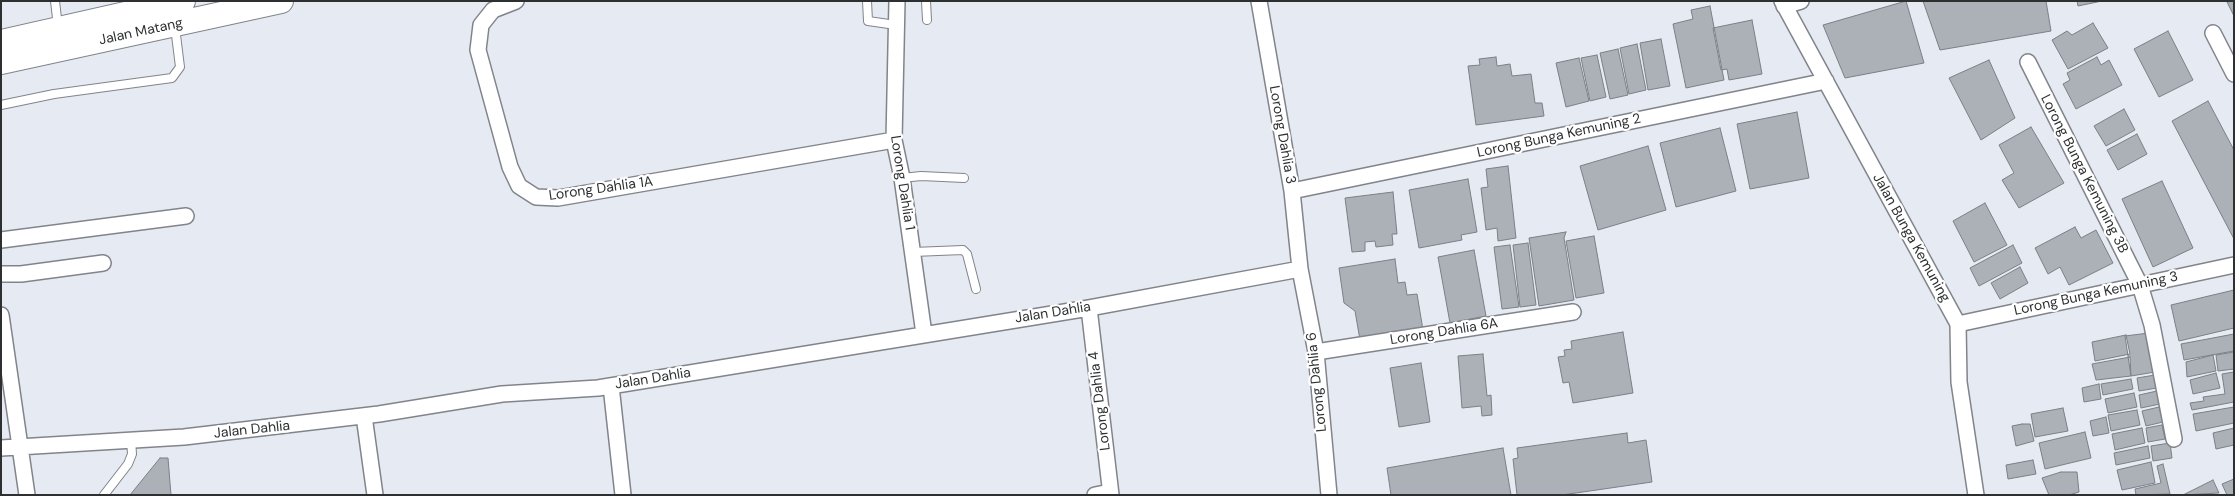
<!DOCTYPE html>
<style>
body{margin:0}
#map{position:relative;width:2235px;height:496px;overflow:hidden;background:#e6eaf2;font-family:"DM Sans",sans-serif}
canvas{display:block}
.frame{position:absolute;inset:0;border:2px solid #2d2f31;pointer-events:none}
</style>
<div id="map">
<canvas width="2235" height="496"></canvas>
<div class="frame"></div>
</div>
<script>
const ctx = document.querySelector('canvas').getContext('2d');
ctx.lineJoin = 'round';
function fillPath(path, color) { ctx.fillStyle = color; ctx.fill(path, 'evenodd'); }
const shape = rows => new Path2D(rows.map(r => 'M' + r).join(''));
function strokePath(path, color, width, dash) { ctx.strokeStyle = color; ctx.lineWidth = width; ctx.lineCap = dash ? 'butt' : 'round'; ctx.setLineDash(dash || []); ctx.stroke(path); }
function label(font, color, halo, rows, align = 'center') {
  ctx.font = font + ' "DM Sans",sans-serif'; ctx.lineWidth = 4.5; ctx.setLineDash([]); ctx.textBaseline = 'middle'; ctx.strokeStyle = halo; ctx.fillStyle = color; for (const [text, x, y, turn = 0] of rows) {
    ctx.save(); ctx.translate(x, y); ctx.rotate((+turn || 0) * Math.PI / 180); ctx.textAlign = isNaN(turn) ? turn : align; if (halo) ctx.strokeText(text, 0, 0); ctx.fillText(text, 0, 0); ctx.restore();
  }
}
const building = shape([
 [1906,1,1924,63,1845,78,1823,25,1906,1],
 [1923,1,2046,1,2051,31,1940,50,1923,1],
 [2077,1,2102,1,2078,6,2077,1],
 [2234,1,2234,16,2227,2,2234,1],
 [1710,6,1724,80,1686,88,1673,24,1693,19,1691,10,1710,6],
 [1752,20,1762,74,1729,80,1727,69,1721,70,1713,28,1752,20],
 [2093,23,2108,48,2068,69,2052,40,2067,31,2072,35,2093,23],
 [2168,31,2193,80,2159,97,2134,49,2168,31],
 [1661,39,1670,86,1648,90,1640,43,1661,39],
 [1637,44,1646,90,1629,94,1620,48,1637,44],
 [1618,49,1628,95,1610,99,1600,53,1618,49],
 [1597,55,1606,97,1590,101,1581,58,1597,55],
 [1496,57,1497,66,1510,64,1512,76,1531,74,1535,103,1542,103,1544,116,1476,125,1468,66,1480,65,1479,59,1496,57],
 [2097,57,2101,65,2109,60,2122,85,2076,109,2063,84,2070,80,2067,73,2097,57],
 [1579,58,1589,101,1566,107,1556,63,1579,58],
 [1989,60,2015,118,1981,140,1949,78,1989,60],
 [2208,101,2234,150,2234,239,2172,121,2208,101],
 [2124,109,2135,130,2106,146,2094,126,2124,109],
 [1797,112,1809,178,1750,189,1737,124,1797,112],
 [2031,127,2064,183,2019,208,2002,180,2014,173,1999,145,2031,127],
 [1720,128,1736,191,1676,207,1660,143,1720,128],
 [2137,134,2147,154,2118,170,2107,150,2137,134],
 [1648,146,1666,210,1598,230,1580,166,1648,146],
 [1508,166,1516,238,1498,241,1497,228,1486,230,1481,188,1488,187,1486,169,1508,166],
 [1468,179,1477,232,1461,235,1462,240,1419,248,1409,190,1468,179],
 [2162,181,2193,248,2153,267,2122,199,2162,181],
 [1393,192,1397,234,1392,234,1393,245,1376,247,1375,241,1365,242,1365,251,1352,252,1345,198,1393,192],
 [1985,203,2007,245,1974,262,1953,221,1985,203],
 [2075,227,2081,238,2096,230,2113,263,2069,285,2060,267,2048,274,2035,248,2075,227],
 [1566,232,1564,238,1574,300,1539,306,1529,238,1566,232],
 [1594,236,1604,293,1576,298,1566,241,1594,236],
 [1528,243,1536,305,1520,307,1513,245,1528,243],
 [1510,245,1519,307,1502,309,1494,247,1510,245],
 [2013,245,2022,263,1979,286,1970,268,2013,245],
 [1474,250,1486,316,1450,323,1438,257,1474,250],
 [1395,259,1398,283,1405,282,1407,295,1417,294,1423,330,1360,340,1355,311,1344,303,1339,268,1395,259],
 [2020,267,2028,283,2000,299,1991,283,2020,267],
 [2234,290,2234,328,2179,341,2171,305,2234,290],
 [1623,332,1633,393,1573,403,1569,382,1563,383,1558,357,1565,356,1564,350,1572,349,1571,341,1623,332],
 [2149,333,2155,372,2131,376,2125,336,2149,333],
 [2234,334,2234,351,2184,360,2181,344,2234,334],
 [2126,335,2130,354,2095,361,2092,342,2126,335],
 [2234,352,2234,369,2218,371,2216,355,2234,352],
 [1483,354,1487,396,1491,395,1492,415,1482,416,1481,406,1462,408,1458,356,1483,354],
 [2213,355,2216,371,2187,377,2186,362,2213,355],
 [2130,357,2131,376,2096,380,2092,364,2130,357],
 [1421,363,1430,422,1399,427,1390,368,1421,363],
 [2234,372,2234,402,2192,410,2190,403,2204,401,2203,397,2225,394,2222,374,2234,372],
 [2216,373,2220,388,2193,394,2190,380,2216,373],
 [2155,375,2157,388,2139,391,2137,378,2155,375],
 [2131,379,2133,389,2103,395,2101,384,2131,379],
 [2099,384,2101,399,2084,402,2082,388,2099,384],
 [2157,391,2160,404,2141,408,2139,395,2157,391],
 [2134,393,2137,407,2108,413,2105,399,2134,393],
 [2159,407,2163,422,2146,426,2142,411,2159,407],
 [2234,407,2234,423,2196,431,2193,414,2234,407],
 [2063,408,2068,431,2035,437,2031,414,2063,408],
 [2137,410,2140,425,2111,431,2108,415,2137,410],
 [2106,417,2109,433,2093,436,2090,421,2106,417],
 [2022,424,2030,424,2034,441,2016,446,2012,426,2022,424],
 [2162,425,2165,439,2148,442,2146,428,2162,425],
 [2142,428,2145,443,2115,450,2112,434,2142,428],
 [2234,428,2234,445,2216,449,2213,433,2234,428],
 [2085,432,2091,458,2045,469,2039,443,2085,432],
 [1627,433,1628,443,1646,440,1652,482,1562,495,1517,495,1513,459,1518,458,1517,448,1627,433],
 [2170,443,2172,458,2153,461,2151,446,2170,443],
 [2148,446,2150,458,2116,465,2114,453,2148,446],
 [1503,448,1511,495,1391,495,1387,468,1503,448],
 [160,458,168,458,171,495,130,495,160,458],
 [2033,460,2036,474,2008,479,2006,465,2033,460],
 [2151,462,2155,483,2122,490,2117,470,2151,462],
 [2163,464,2170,494,2136,495,2135,489,2161,483,2157,466,2163,464],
 [2061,472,2077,472,2079,492,2069,495,2049,495,2042,478,2061,472],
 [2234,479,2234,495,2227,495,2222,484,2234,479],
 [2213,480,2219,493,2183,495,2213,480]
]);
fillPath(building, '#acb0b7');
strokePath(building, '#7b7f86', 1);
const lane = shape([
 [55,1,58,27],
 [867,1,868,21,896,25],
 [926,1,927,20],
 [1,105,54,94,172,78,180,67,175,27],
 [902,178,921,176,964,178],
 [913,252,963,250,967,254,976,289],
 [104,495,128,464,132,454,131,440]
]);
const street = shape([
 [516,1,493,10,481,25,478,50,510,167,519,186,536,197,558,198,894,140],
 [897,1,894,140,902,178,924,334],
 [1259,1,1292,191,1300,269,1316,352,1329,495],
 [1782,1,1958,324,1959,382,1976,495],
 [1784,6,1801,1],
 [2213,33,2234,74],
 [2028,62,2140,285,2152,325,2174,439],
 [1292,191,1826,81],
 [1,240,186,216],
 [1,274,21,274,103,263],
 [1089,308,1111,495],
 [1,315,27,495],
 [1958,324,2234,265],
 [1316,352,1573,312],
 [611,386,623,495],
 [364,416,375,495],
 [1,448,184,437,379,414,502,394,598,388,1089,308,1300,269],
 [1095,495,1110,492]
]);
const primary = shape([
 [1,42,183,1],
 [1,62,281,1]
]);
strokePath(lane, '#81848b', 10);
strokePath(street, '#81848b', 18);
strokePath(primary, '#81848b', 26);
strokePath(lane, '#fff', 8);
strokePath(street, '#fff', 15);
strokePath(primary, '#fff', 24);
label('14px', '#2d2f31', '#fff', [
 ["Jalan Matang",141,32,-12],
 ["Lorong Dahlia 3",1282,135,80],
 ["Lorong Bunga Kemuning 2",1559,136,-12],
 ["Lorong Bunga Kemuning 3B",2084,174,63],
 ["Lorong Dahlia 1",902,183,81],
 ["Lorong Dahlia 1A",601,189,-8],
 ["Jalan Bunga Kemuning",1911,238,61],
 ["Lorong Bunga Kemuning 3",2096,294,-12],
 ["Jalan Dahlia",1053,313,-9],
 ["Lorong Dahlia 6A",1444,332,-9],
 ["Jalan Dahlia",653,379,-9],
 ["Lorong Dahlia 6",1317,382,-96],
 ["Lorong Dahlia 4",1100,401,-97],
 ["Jalan Dahlia",252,430,-6]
]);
</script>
